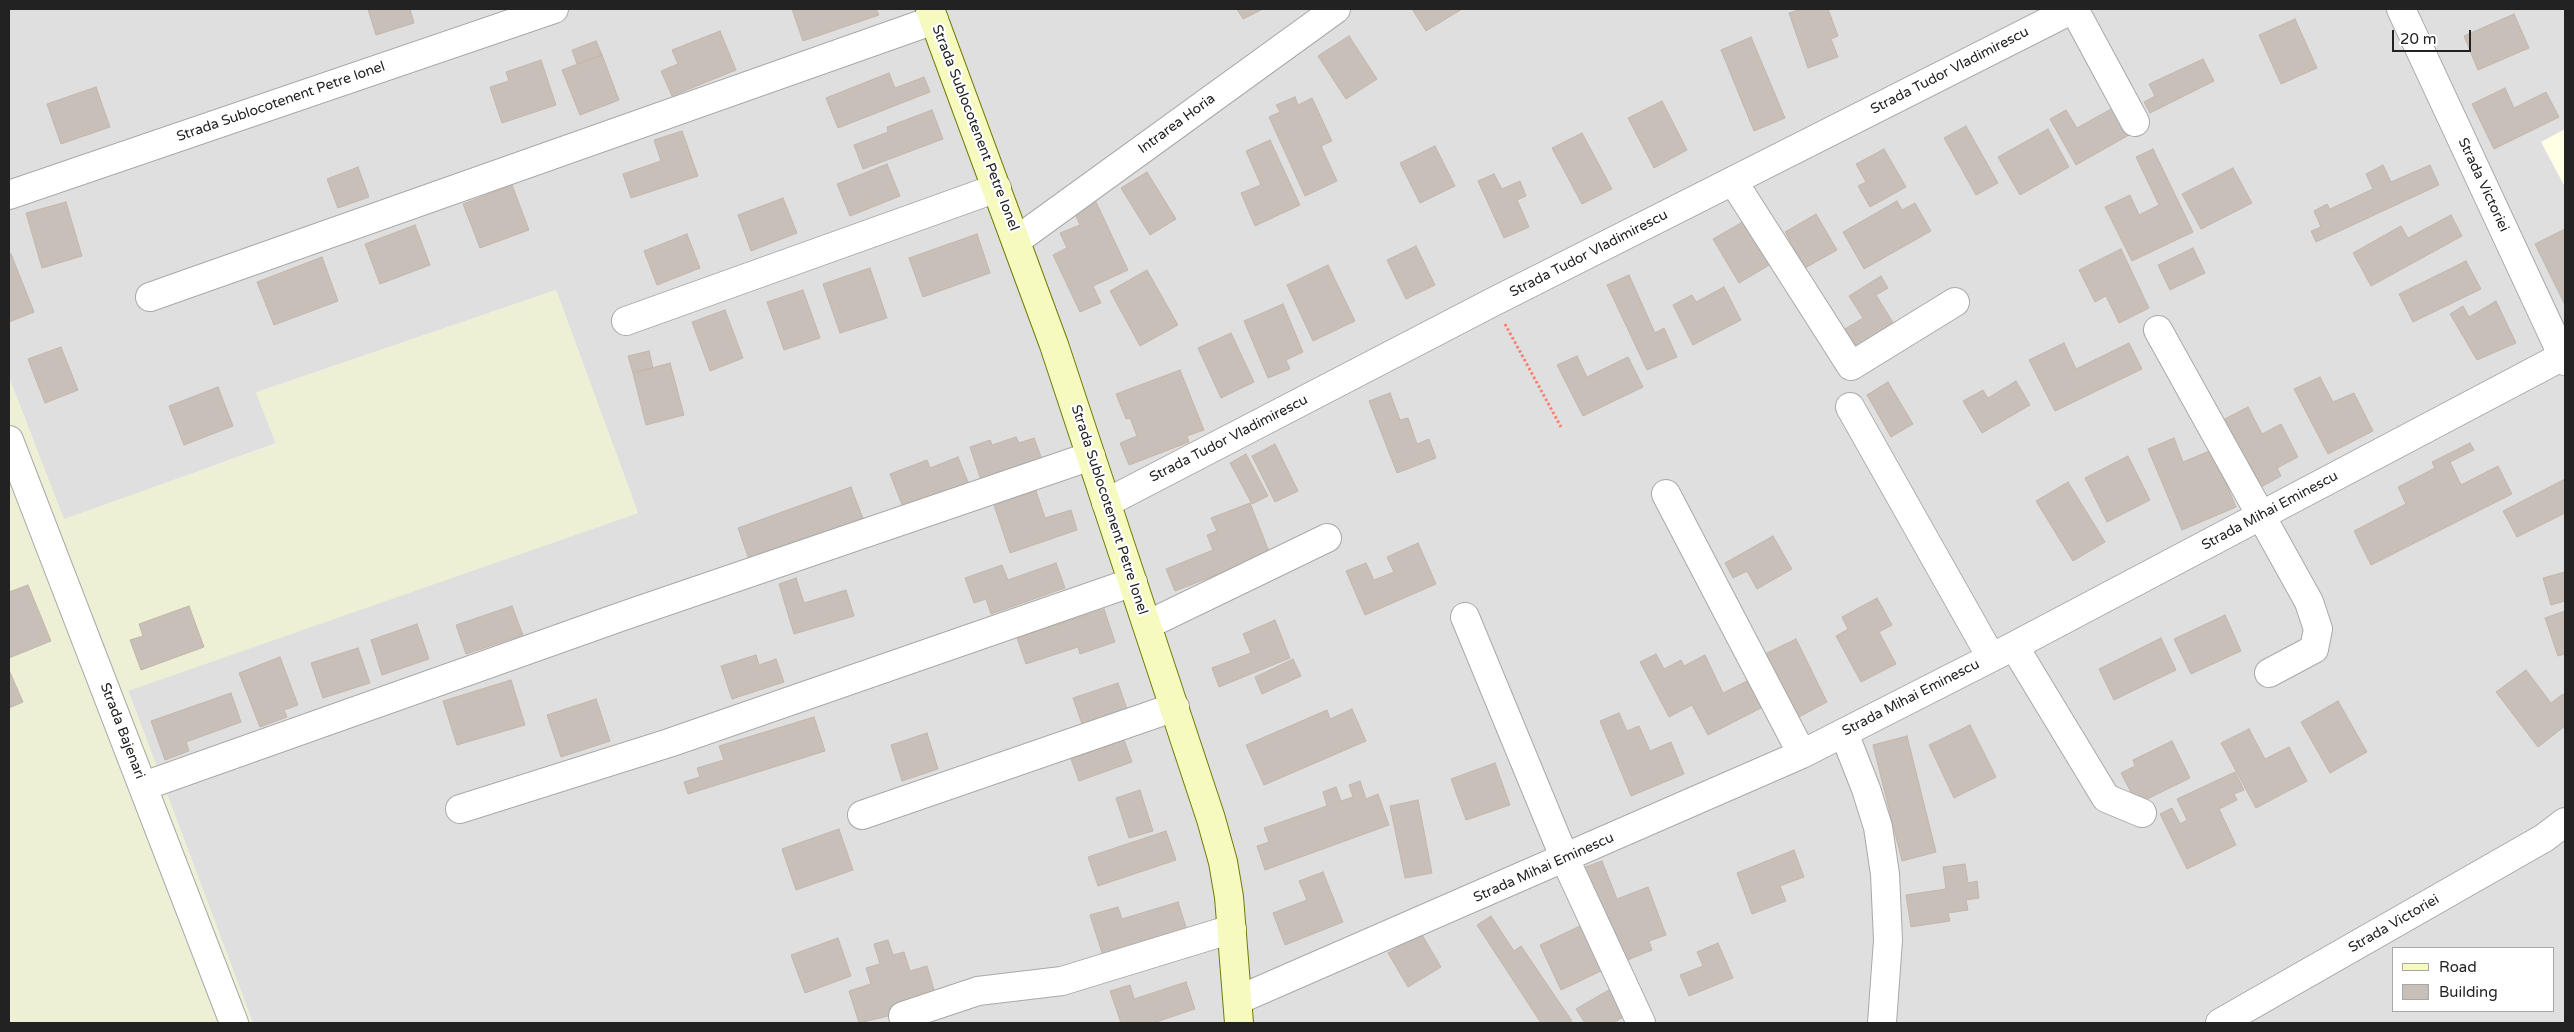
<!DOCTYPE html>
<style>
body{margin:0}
#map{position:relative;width:2574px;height:1032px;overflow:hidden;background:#f2efe9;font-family:"Varela Round",sans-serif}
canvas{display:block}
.frame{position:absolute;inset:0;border:10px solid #222;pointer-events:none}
.legend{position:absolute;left:2392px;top:947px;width:162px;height:65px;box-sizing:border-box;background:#fff;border:1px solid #a7a7a7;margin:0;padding:6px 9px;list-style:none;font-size:15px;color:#222}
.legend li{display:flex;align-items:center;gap:10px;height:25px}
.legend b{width:25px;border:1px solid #a7a7a7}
.scale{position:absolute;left:2392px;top:30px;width:79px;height:22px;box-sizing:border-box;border:2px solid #222;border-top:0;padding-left:6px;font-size:15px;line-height:18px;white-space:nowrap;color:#222;-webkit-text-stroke:4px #fff;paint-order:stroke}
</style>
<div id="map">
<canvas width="2574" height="1032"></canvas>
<div class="frame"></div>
<ul class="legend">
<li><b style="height:6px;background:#f7fabf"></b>Road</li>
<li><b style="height:14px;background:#c7bfb8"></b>Building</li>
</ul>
<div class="scale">20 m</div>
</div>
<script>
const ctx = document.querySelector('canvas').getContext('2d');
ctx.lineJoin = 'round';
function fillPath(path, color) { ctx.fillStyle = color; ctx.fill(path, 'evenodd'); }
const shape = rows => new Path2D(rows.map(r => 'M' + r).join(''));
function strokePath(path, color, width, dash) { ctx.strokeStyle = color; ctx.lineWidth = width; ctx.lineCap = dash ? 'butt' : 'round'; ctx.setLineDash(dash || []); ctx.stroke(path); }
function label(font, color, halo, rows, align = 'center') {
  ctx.font = font + ' "Varela Round",sans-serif'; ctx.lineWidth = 4.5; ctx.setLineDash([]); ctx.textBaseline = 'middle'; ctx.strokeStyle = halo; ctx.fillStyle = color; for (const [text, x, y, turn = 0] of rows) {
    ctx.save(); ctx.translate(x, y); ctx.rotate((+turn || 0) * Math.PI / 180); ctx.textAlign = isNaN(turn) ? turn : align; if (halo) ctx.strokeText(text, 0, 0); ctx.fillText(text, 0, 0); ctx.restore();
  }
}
fillPath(shape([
 [9,9,2565,9,2565,1023,253,1023,128,690,638,513,556,290,257,392,276,443,63,520,9,377],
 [2393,948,2553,948,2553,1011,2393,1011]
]), '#e0dfdf');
fillPath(shape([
 [2565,129,2565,187,2541,142]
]), '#ffffe5');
fillPath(shape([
 [556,290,638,513,128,691,253,1023,9,1023,9,377,64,519,276,444,256,393]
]), '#eef0d5');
const building = shape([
 [368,9,410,9,414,23,376,35,368,9],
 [792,9,876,9,879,15,803,41,792,9],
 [1237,9,1263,9,1243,19,1237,9],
 [1412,9,1462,9,1426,31,1412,9],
 [1801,9,1828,9,1838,36,1831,39,1838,57,1808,68,1789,13,1801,9],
 [2514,14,2529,48,2478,70,2464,36,2514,14],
 [2295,19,2317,68,2281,84,2259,35,2295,19],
 [720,31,736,70,672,96,661,71,678,64,672,50,720,31],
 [1349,36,1377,79,1346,99,1318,56,1349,36],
 [1751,37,1785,118,1754,131,1721,50,1751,37],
 [596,41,602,55,577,64,572,50,596,41],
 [602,55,619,100,580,115,562,70,602,55],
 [2203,59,2214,81,2150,113,2144,102,2155,96,2149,84,2203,59],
 [541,60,556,105,502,123,490,87,509,81,506,72,541,60],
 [889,73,895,88,924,77,930,92,838,128,826,98,889,73],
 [96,87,110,127,61,144,47,104,96,87],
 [2505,88,2514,108,2546,92,2559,117,2494,149,2472,104,2505,88],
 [1295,97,1298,105,1312,98,1332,141,1321,146,1337,181,1305,196,1269,117,1280,112,1276,105,1295,97],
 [1662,101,1687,150,1654,168,1628,118,1662,101],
 [2120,104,2136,131,2076,165,2050,119,2066,110,2077,128,2120,104],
 [932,110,943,139,863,169,854,145,888,132,887,127,932,110],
 [1966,126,1998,183,1976,195,1944,138,1966,126],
 [2048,129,2069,167,2020,195,1998,157,2048,129],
 [682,131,698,176,631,198,623,174,661,161,654,140,682,131],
 [1582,133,1612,189,1582,204,1552,148,1582,133],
 [1270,140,1300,205,1255,226,1241,193,1261,185,1246,151,1270,140],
 [1435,146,1455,186,1420,203,1400,163,1435,146],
 [1884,149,1906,187,1870,207,1858,186,1866,182,1856,164,1884,149],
 [2153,149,2193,232,2132,261,2105,207,2130,195,2139,215,2159,205,2136,157,2153,149],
 [887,164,900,196,850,216,837,184,887,164],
 [2383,165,2391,182,2430,165,2439,185,2316,242,2311,231,2321,227,2314,211,2327,204,2330,209,2373,189,2366,174,2383,165],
 [358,167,369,197,338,208,327,179,358,167],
 [2233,168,2252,203,2201,229,2182,194,2233,168],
 [1147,172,1176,219,1150,235,1121,188,1147,172],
 [1494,174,1502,189,1520,181,1526,196,1517,200,1529,227,1504,238,1478,181,1494,174],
 [512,185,529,230,480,248,463,204,512,185],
 [783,198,797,233,751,251,738,215,783,198],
 [1897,201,1902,210,1915,203,1931,231,1864,269,1843,232,1897,201],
 [66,202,82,256,42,268,26,213,66,202],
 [1096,202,1128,270,1093,286,1101,303,1080,312,1053,255,1067,248,1060,233,1080,225,1074,212,1096,202],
 [1816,214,1837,250,1805,268,1785,232,1816,214],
 [2451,215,2462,236,2371,286,2353,253,2401,226,2408,238,2451,215],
 [1746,220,1771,264,1739,283,1713,239,1746,220],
 [415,225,430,265,380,284,365,244,415,225],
 [2565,229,2565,305,2535,244,2565,229],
 [687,234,700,268,657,285,644,251,687,234],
 [977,234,990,273,923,297,909,258,977,234],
 [1416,246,1435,285,1406,299,1387,260,1416,246],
 [2193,248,2205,273,2170,290,2158,265,2193,248],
 [2121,249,2149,308,2119,323,2106,296,2095,302,2079,270,2121,249],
 [11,254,34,312,9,322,9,255,11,254],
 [322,257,338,301,274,325,257,282,322,257],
 [2466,261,2481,289,2413,322,2399,294,2466,261],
 [1328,265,1355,321,1313,341,1287,285,1328,265],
 [870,268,887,318,840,333,823,284,870,268],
 [1147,270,1178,325,1140,346,1110,291,1147,270],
 [1629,275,1655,333,1664,328,1677,357,1647,370,1607,285,1629,275],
 [1881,276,1888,288,1876,295,1897,329,1860,352,1845,329,1863,318,1849,296,1881,276],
 [1724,287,1741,320,1693,345,1673,305,1692,295,1696,302,1724,287],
 [803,290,820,338,784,350,767,302,803,290],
 [2496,301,2516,343,2477,360,2450,314,2463,306,2469,317,2496,301],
 [1283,304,1303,352,1286,360,1290,369,1268,378,1244,321,1283,304],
 [725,310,743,358,710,371,692,322,725,310],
 [1231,333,1254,382,1221,398,1198,348,1231,333],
 [2064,343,2076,369,2129,343,2142,369,2055,411,2029,360,2064,343],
 [61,347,78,390,45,403,28,359,61,347],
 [649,351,653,368,633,373,628,356,649,351],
 [1577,356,1587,377,1628,357,1643,387,1583,416,1557,365,1577,356],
 [670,363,684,415,646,425,633,373,670,363],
 [1180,370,1204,430,1187,436,1189,442,1129,465,1120,443,1137,436,1130,418,1126,419,1116,394,1180,370],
 [2320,377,2333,402,2354,393,2373,431,2328,454,2294,389,2320,377],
 [2016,381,2030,405,1982,433,1963,401,1983,390,1988,398,2016,381],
 [1888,382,1913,424,1891,437,1867,395,1888,382],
 [218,387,233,426,184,445,169,406,218,387],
 [1390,393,1400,420,1408,418,1417,444,1429,439,1436,458,1397,473,1369,401,1390,393],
 [2248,407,2262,434,2281,424,2298,457,2277,468,2281,476,2261,487,2256,478,2249,481,2219,422,2248,407],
 [1016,437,1019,443,1034,438,1043,462,982,483,970,447,990,440,992,445,1016,437],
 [2174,438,2183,462,2212,450,2236,507,2182,530,2148,449,2174,438],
 [2470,443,2474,450,2450,462,2461,485,2498,466,2512,494,2371,565,2354,531,2406,504,2398,487,2435,468,2432,462,2470,443],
 [1275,444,1298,491,1275,502,1252,456,1275,444],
 [1246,454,1268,496,1252,504,1230,463,1246,454],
 [2128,456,2150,500,2107,522,2085,478,2128,456],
 [958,457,970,487,943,497,942,492,903,507,890,474,927,460,930,468,958,457],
 [2565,479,2565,513,2517,537,2503,511,2565,479],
 [2068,482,2105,542,2073,561,2036,501,2068,482],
 [851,487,865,524,751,565,738,528,851,487],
 [1036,491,1045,518,1071,510,1077,530,1010,553,994,505,1036,491],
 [1250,503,1270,554,1175,591,1166,569,1213,550,1207,535,1217,531,1211,518,1250,503],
 [1773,536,1792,569,1757,589,1747,571,1733,578,1725,563,1773,536],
 [1418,543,1436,584,1365,615,1346,571,1366,563,1374,580,1394,572,1387,557,1418,543],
 [1056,563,1065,588,991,614,986,599,974,603,965,578,1002,565,1008,580,1056,563],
 [2565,572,2565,601,2551,605,2543,578,2565,572],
 [796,578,804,603,846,590,854,616,794,634,779,584,796,578],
 [28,585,51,641,9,658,9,592,28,585],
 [1877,598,1892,625,1879,632,1896,664,1861,682,1836,636,1848,629,1842,617,1877,598],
 [189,606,204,647,141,670,130,640,143,636,139,624,189,606],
 [512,606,523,635,466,654,456,625,512,606],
 [1104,609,1115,642,1080,654,1078,647,1026,664,1017,638,1104,609],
 [2565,611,2565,654,2558,656,2545,618,2565,611],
 [2225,615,2241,651,2191,674,2174,639,2225,615],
 [1275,620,1290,658,1219,687,1212,668,1251,653,1243,634,1275,620],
 [417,624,429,659,382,675,371,640,417,624],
 [2161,638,2176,670,2114,700,2099,669,2161,638],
 [1796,639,1827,702,1797,718,1765,654,1796,639],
 [358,648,370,683,323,698,311,663,358,648],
 [1656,654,1664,669,1681,660,1684,666,1705,655,1723,693,1751,679,1765,706,1708,735,1692,705,1669,717,1640,662,1656,654],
 [756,655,759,665,776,659,784,682,732,699,721,666,756,655],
 [280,657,298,705,284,710,287,717,260,727,239,673,280,657],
 [1293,659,1301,676,1262,694,1255,677,1293,659],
 [9,670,23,702,9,708,9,670],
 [2526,670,2551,703,2563,694,2565,697,2565,726,2538,747,2496,692,2526,670],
 [511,680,525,725,457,745,443,701,511,680],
 [1118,683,1128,712,1083,727,1073,698,1118,683],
 [231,693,241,722,186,742,189,751,165,760,151,721,231,693],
 [596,699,610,741,561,757,547,715,596,699],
 [2338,701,2367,752,2330,773,2301,722,2338,701],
 [1352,709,1366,741,1264,785,1246,745,1327,710,1330,719,1352,709],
 [1619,713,1627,731,1639,726,1650,751,1671,742,1684,774,1631,796,1600,721,1619,713],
 [814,717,825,751,688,794,684,782,700,777,697,768,724,760,719,746,814,717],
 [1970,725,1996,777,1954,798,1929,745,1970,725],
 [2249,729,2265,759,2289,747,2307,781,2256,808,2221,743,2249,729],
 [927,733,938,769,902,781,891,745,927,733],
 [1907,736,1936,852,1902,861,1873,745,1907,736],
 [1124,740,1132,762,1079,781,1071,759,1124,740],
 [2172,741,2190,778,2137,804,2121,773,2135,766,2133,760,2172,741],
 [1495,763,1510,805,1466,820,1451,779,1495,763],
 [2235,772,2244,790,2234,794,2237,800,2219,809,2236,845,2187,869,2160,814,2172,808,2180,824,2187,820,2177,799,2235,772],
 [1360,781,1366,799,1378,794,1389,825,1265,870,1257,846,1269,842,1264,828,1327,806,1323,792,1336,787,1341,801,1353,797,1349,785,1360,781],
 [1140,790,1153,831,1129,838,1116,798,1140,790],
 [1418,800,1432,873,1405,878,1390,806,1418,800],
 [839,829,853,870,796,890,782,849,839,829],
 [1166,831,1176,860,1098,886,1088,857,1166,831],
 [1794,850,1804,877,1780,886,1786,901,1752,914,1737,873,1794,850],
 [1602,861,1617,899,1648,887,1666,935,1649,941,1652,950,1623,962,1580,869,1602,861],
 [1965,864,1968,883,1977,881,1979,898,1966,900,1968,910,1948,913,1950,921,1911,927,1906,895,1946,889,1943,867,1965,864],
 [1323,872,1343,922,1285,945,1273,913,1307,900,1299,881,1323,872],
 [1178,902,1187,930,1103,956,1090,915,1118,907,1122,919,1178,902],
 [1491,916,1514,951,1521,946,1572,1021,1568,1023,1541,1023,1477,925,1491,916],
 [1582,925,1603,970,1561,990,1540,945,1582,925],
 [1421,933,1441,967,1408,987,1388,953,1421,933],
 [838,938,851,976,805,993,791,955,838,938],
 [888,940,893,955,904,952,910,971,927,966,935,993,889,1007,892,1015,859,1023,849,991,871,984,866,968,880,964,874,944,888,940],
 [1718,943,1733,978,1689,996,1680,975,1703,966,1697,952,1718,943],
 [1186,982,1195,1009,1153,1023,1121,1023,1110,991,1130,985,1134,999,1186,982],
 [1614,987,1630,1013,1613,1023,1585,1023,1576,1009,1614,987]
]);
fillPath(building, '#c7bfb8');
strokePath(building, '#c4b6ab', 1);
const street = shape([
 [2074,9,2135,122],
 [2401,9,2565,361],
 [1733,181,1851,366,1955,302],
 [9,195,554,9],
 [1017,240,1336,9],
 [150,297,934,20],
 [626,321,997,188],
 [2158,330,2309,602,2318,629,2314,649,2269,673],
 [1850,407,1991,657],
 [9,440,234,1023],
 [1666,494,1802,754],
 [1106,503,1493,302,2073,9],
 [1465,617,1565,859,1641,1023],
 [1147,625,1327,538],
 [2014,646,2106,798,2142,813],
 [1844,733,1866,789,1878,827,1885,874,1888,940,1882,1023],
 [144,786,623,616,1091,456],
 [460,809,669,743,1133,582],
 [862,815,1175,707],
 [1238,1000,1802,754,2014,646,2565,355],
 [903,1016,978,991,1062,981,1232,929],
 [2220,1023,2544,838,2565,822]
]);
const secondary = shape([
 [930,9,1054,345,1211,819,1223,862,1229,897,1239,1023]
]);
strokePath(street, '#a9a9a9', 30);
strokePath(secondary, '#707d05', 30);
strokePath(shape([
 [1505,324,1561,427]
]), '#fa8072', 3, [2.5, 2.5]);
strokePath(street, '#fff', 28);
strokePath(secondary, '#f7fabf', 28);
label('14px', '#222', '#fff', [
 ["Strada Tudor Vladimirescu",1950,71,-27],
 ["Strada Sublocotenent Petre Ionel",281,102,-19],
 ["Intrarea Horia",1177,124,-36],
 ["Strada Sublocotenent Petre Ionel",975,128,69],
 ["Strada Victoriei",2483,185,65],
 ["Strada Tudor Vladimirescu",1589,254,-27],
 ["Strada Tudor Vladimirescu",1229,439,-27],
 ["Strada Sublocotenent Petre Ionel",1109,510,72],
 ["Strada Mihai Eminescu",2270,511,-28],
 ["Strada Mihai Eminescu",1911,698,-27],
 ["Strada Bajenari",122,731,69],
 ["Strada Mihai Eminescu",1544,868,-24],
 ["Strada Victoriei",2394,924,-30]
]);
</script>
